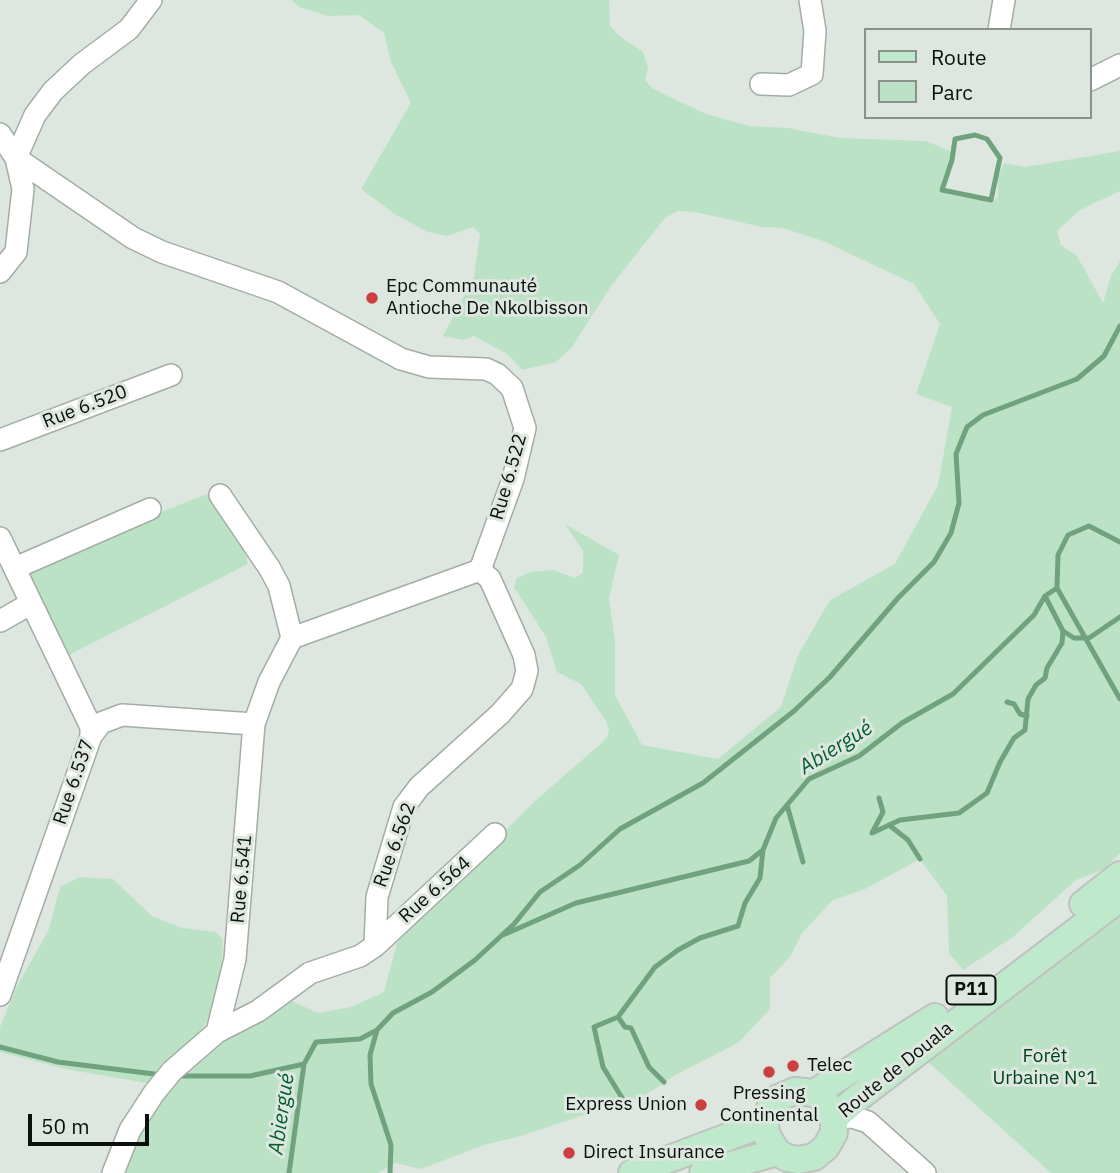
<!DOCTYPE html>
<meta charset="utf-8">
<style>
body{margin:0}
#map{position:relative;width:1120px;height:1173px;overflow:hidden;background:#dde7df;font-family:"IBM Plex Sans",sans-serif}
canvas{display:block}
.legend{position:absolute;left:864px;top:28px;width:228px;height:91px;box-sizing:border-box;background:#dde7df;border:2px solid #89918b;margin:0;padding:9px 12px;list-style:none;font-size:21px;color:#0c100d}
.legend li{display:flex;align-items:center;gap:14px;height:35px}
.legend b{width:35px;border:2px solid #89918b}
.scale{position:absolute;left:28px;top:1114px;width:121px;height:32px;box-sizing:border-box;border:4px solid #0c100d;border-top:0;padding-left:9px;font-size:21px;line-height:24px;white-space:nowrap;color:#0c100d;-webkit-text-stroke:5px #dde7df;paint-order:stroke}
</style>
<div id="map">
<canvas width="1120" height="1173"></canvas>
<ul class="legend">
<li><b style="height:9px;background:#bfe9cb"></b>Route</li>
<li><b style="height:19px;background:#bce2c5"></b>Parc</li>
</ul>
<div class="scale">50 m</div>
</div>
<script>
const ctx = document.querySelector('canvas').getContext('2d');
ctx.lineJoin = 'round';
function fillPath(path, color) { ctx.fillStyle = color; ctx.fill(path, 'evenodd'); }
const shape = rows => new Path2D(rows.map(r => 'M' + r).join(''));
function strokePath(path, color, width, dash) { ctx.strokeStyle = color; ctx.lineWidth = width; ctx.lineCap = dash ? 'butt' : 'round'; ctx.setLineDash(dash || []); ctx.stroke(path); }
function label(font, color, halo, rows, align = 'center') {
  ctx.font = font + ' "IBM Plex Sans",sans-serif'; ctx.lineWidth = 6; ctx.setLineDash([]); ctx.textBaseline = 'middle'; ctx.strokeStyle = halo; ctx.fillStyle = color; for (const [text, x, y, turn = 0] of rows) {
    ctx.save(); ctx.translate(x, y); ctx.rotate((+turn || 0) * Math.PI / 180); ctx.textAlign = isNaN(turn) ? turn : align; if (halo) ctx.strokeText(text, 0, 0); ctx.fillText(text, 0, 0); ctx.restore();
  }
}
fillPath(shape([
 [292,0,609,0,610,25,618,35,643,52,648,68,645,80,653,89,706,114,749,126,788,128,840,138,926,141,952,152,944,188,950,195,992,202,998,197,998,177,1004,163,1025,167,1120,151,1120,191,1080,210,1057,231,1061,245,1077,256,1103,303,1111,276,1120,261,1120,853,1105,869,1076,880,1013,937,963,970,949,953,947,896,920,859,865,889,833,900,802,933,790,957,770,978,770,1009,738,1043,677,1074,647,1094,521,1136,484,1145,421,1169,395,1163,378,1173,126,1173,135,1140,175,1081,187,1074,208,1047,292,1001,318,1013,351,1007,384,992,398,939,534,802,607,738,609,729,606,721,581,684,557,672,546,637,514,587,517,578,530,572,553,570,575,578,583,573,583,551,565,524,619,555,609,598,615,641,615,695,642,745,718,759,781,707,798,655,830,600,895,564,938,485,952,407,916,394,940,324,914,284,823,241,783,228,762,227,695,212,678,211,665,218,611,286,572,347,556,362,522,370,507,354,474,336,463,340,443,336,474,277,480,234,473,227,447,236,428,232,396,215,361,189,411,103,391,62,384,33,359,15,328,16,299,7],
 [207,494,242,543,248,564,69,655,27,570,117,529],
 [80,877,113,879,152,916,182,928,216,932,223,940,221,982,215,1005,201,1032,152,1084,66,1069,0,1052,0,1027,16,988,49,929,60,887],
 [1120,916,1120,1173,1051,1173,928,1062]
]), '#bce2c5');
strokePath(shape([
 [975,135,987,139,1000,158,991,200,942,190,952,160,955,139,975,135],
 [1057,588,1120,699],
 [1063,631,1074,638,1089,638,1120,617],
 [1007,702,1014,704,1020,714,1027,716],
 [787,805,803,862],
 [889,825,908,840,920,859],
 [872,833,900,820,959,813,987,793,1000,762,1014,738,1025,730,1028,699,1036,685,1045,678,1047,668,1062,643,1063,631,1045,596],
 [872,833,883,812,879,798],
 [503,935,576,903,749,861,763,850,776,818,809,779,859,756,902,723,953,694,1034,615,1045,596,1057,588,1058,555,1068,535,1089,526,1120,542],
 [618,1017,625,1027,631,1028,649,1067,664,1082],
 [0,1047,58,1062,162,1075],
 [175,1076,250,1076,304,1064],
 [624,1101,603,1067,594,1027,618,1017,655,967,678,950,700,938,738,926,745,903,760,878,763,850],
 [289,1173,304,1064,316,1042,360,1039,377,1030],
 [390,1173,391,1145,371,1084,370,1055,377,1030,393,1013,432,992,475,960,514,924,540,892,580,865,620,829,703,783,794,711,830,677,898,598,934,562,951,533,959,503,956,454,967,427,983,415,1077,379,1104,356,1120,326]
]), '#6fa27d', 5);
const minor = shape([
 [999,30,1004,0],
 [1090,80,1120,65],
 [761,84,789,85,812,74,815,31,810,0],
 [0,134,16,158,23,189,16,252,0,272],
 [0,440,171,375],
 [220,495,270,569,279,586,292,638],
 [0,538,91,727,91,736,0,995],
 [15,568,150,509],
 [0,621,30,604],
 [91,736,101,723,122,715,254,724,269,682,292,638,480,570,513,479,525,428,512,388,497,374,486,369,429,367,401,359,278,292,162,252,133,238,16,158,35,115,53,91,82,64,129,29,151,0],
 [375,946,495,834],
 [217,1032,235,959,254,724],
 [834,1118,852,1117,868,1122,925,1173],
 [113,1173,130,1130,154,1093,172,1071,217,1032,258,1011,310,973,360,956,375,946,377,897,404,807,419,787,500,714,522,689,527,671,524,655,490,579,480,570]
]);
const major = shape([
 [1083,904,1120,875],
 [814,1093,935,1017],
 [834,1118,824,1100,814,1093,795,1091,778,1098,771,1105,765,1123,766,1134,777,1152,787,1158,798,1160,814,1157,826,1147,834,1133,834,1118,855,1100,1120,898],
 [632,1173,765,1123],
 [703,1173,777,1152]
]);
strokePath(minor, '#a3ada6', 24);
strokePath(major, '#c0c1c0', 30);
strokePath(minor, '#fff', 21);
strokePath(major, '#bfe9cb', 26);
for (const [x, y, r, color] of [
 [372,298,7,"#cd3e41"],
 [793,1066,7,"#cd3e41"],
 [769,1072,7,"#cd3e41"],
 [701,1105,7,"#cd3e41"],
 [569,1153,7,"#cd3e41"]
]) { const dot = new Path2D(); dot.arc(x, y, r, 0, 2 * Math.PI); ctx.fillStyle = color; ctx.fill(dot); strokePath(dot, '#dde7df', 2.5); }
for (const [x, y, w] of [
 [971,990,49]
]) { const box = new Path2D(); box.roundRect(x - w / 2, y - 14.5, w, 29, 5); ctx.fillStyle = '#dde7df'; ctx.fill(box); strokePath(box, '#0c100d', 2); }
label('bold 18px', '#0c100d', null, [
 ["P11",971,990]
]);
label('19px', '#0c100d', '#dde7df', [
 ["Epc Communauté",386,287],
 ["Antioche De Nkolbisson",386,309],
 ["Telec",807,1066],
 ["Pressing",769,1094,"center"],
 ["Continental",769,1116,"center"],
 ["Express Union",687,1105,"right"],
 ["Direct Insurance",583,1153]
], 'left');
label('19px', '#0c100d', '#dde7df', [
 ["Rue 6.520",85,407,-21],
 ["Rue 6.522",509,477,-74],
 ["Rue 6.537",74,782,-71],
 ["Rue 6.562",395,845,-70],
 ["Rue 6.541",242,879,-85],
 ["Rue 6.564",435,890,-42],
 ["Route de Douala",896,1070,-39]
]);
label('19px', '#00411e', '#dde7df', [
 ["Forêt",1045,1057],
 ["Urbaine N°1",1045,1079]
]);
label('italic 21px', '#035e30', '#dde7df', [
 ["Abiergué",836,748,-32],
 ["Abiergué",282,1114,-82]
]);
</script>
